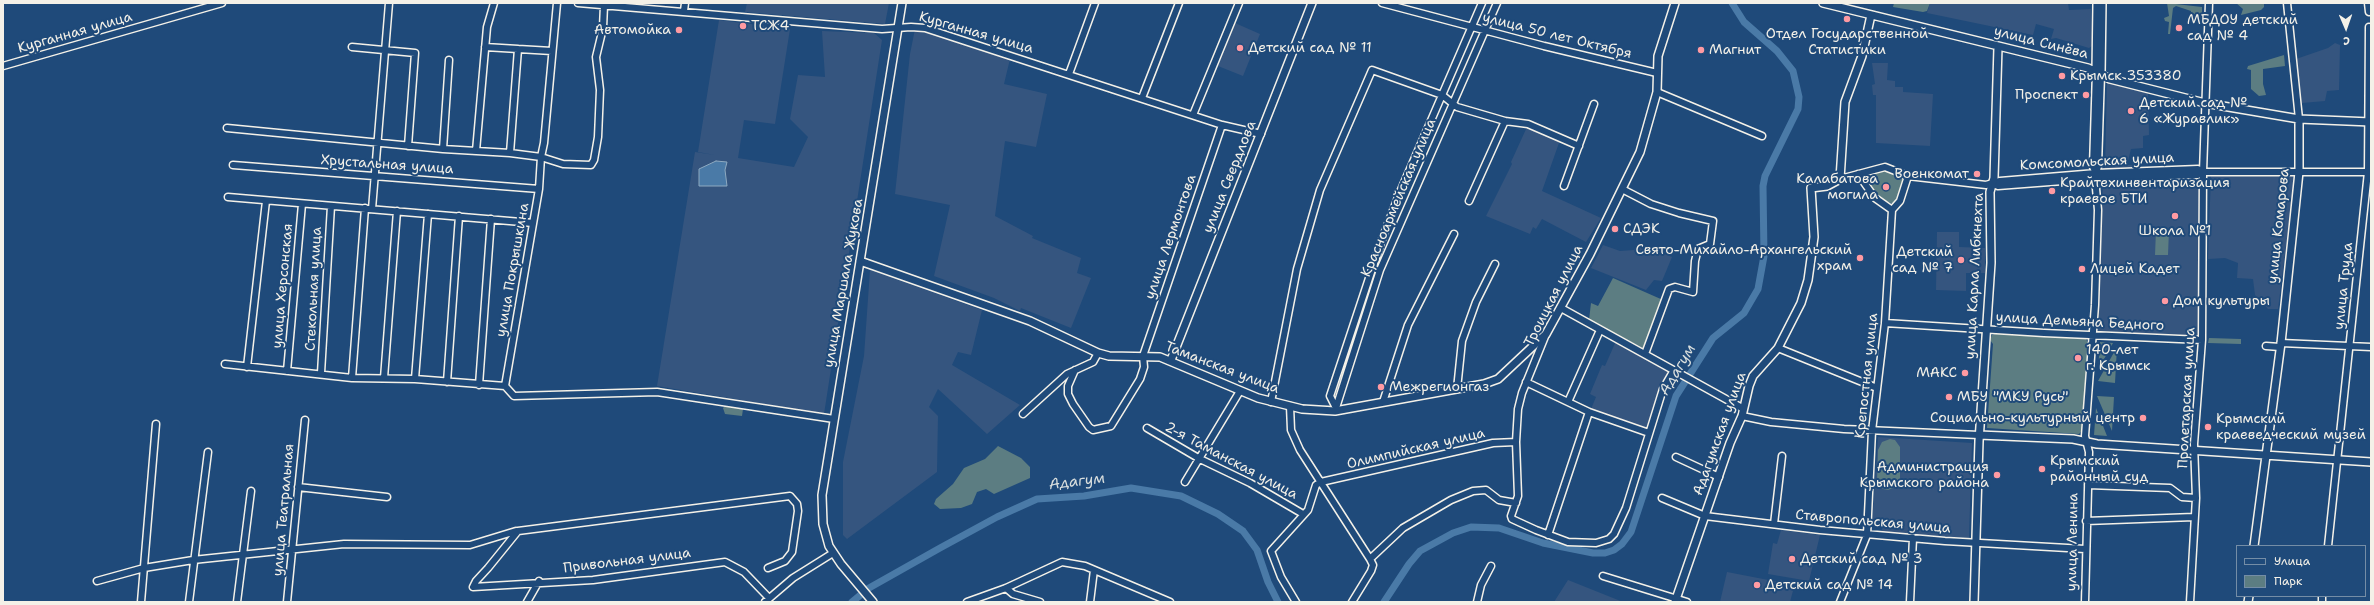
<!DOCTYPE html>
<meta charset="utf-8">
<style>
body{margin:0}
#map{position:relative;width:2374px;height:605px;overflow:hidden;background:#1f4a7a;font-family:"Shantell Sans",sans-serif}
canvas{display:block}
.frame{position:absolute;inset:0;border:4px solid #f4f1e8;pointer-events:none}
.legend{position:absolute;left:2236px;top:545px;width:130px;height:52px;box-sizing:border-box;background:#1f4a7a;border:1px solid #748da6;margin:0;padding:5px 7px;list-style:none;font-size:12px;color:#f4f1e8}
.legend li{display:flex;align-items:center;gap:8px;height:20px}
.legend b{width:20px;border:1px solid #748da6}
.north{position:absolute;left:2326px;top:8px;width:40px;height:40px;-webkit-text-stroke:3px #1f4a7a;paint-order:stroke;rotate:178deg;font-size:11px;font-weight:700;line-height:16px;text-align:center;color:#f4f1e8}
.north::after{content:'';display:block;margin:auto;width:14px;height:18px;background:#f4f1e8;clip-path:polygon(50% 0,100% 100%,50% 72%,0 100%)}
</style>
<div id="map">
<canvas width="2374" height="605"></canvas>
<div class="frame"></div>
<ul class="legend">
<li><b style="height:5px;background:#1f4a7a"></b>Улица</li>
<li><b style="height:11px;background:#5c7d82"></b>Парк</li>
</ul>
<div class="north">С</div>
</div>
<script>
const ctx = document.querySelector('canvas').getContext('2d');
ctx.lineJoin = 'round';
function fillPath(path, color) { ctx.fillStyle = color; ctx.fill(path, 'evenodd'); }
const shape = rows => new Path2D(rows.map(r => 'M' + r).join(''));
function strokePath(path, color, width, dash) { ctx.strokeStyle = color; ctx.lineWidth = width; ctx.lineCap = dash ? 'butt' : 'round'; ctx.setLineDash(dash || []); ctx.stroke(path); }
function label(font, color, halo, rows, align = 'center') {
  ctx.font = font + ' "Shantell Sans",sans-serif'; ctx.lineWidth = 4; ctx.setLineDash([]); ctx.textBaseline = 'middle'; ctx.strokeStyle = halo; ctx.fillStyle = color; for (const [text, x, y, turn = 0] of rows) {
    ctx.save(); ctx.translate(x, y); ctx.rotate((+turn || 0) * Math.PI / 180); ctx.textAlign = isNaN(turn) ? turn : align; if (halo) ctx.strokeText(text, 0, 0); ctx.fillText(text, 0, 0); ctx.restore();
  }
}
fillPath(shape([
 [747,3,889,3,885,24,745,12],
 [1930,3,2068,3,2069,10,2091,9,2092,46,2089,48,2056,38,2051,39,2054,29,2036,24,2033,35,1927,13],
 [719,20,790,29,775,124,744,120,738,158,794,167,808,137,790,119,798,75,825,77,822,31,874,33,882,40,824,414,657,386,695,152,715,155,698,152],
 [1235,23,1260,34,1243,76,1218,66],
 [915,29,1010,59,1004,84,1047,94,1036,147,1005,141,995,216,1033,236,1032,238,1081,258,1077,273,1091,278,1071,328,1021,308,1020,311,994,298,934,276,950,205,895,194,910,54],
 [2335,43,2340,45,2339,90,2327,91,2325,101,2302,103,2296,59,2328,48],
 [1872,63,1888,63,1887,80,1895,81,1895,87,1903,87,1903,92,1933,94,1930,146,1876,143,1876,95,1873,95,1872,85,1875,84],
 [2107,81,2148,93,2149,135,2143,136,2143,148,2131,149,2127,165,2135,165,2136,168,2105,169],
 [1527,127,1560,140,1542,191,1601,218,1586,242,1542,219,1536,229,1533,227,1530,234,1486,216,1512,164,1511,162],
 [2211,174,2295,174,2278,309,2268,309,2255,295,2253,279,2237,278,2238,263,2225,258,2208,259],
 [2203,175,2199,336,2098,331,2103,178],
 [1937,232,1959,232,1959,247,1985,248,1985,273,1966,273,1966,291,1936,290],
 [1638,243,1672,257,1662,281,1654,280,1646,290,1591,268,1603,245,1620,251,1634,250],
 [870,270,982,310,971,355,958,352,952,365,1020,405,987,434,938,389,929,407,938,416,937,472,847,539,843,535,843,462,864,356],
 [1616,341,1670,370,1648,429,1591,409,1596,397,1590,394,1602,365,1605,366],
 [1878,437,1972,443,1969,538,1882,532,1882,525,1872,524],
 [1781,530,1820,535,1809,581,1768,574,1773,543,1777,544],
 [1727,572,1789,584,1794,587,1790,602,1720,602],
 [1568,580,1623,602,1554,602]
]), '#35557f');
fillPath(shape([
 [1894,3,1930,3,1927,11,1923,12,1893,7],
 [2167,3,2202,7,2202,19,2191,18,2191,11,2176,6,2173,8,2170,34,2168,34,2169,22,2165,21,2164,18,2169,16],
 [2236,3,2264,3,2264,7,2261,10,2241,15,2243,9],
 [2284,55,2285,66,2263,69,2263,84,2266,95,2259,96,2251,89,2251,70,2247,69,2248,66],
 [1877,170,1887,171,1904,179,1897,199,1893,204,1873,195,1863,176],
 [2156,230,2169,230,2168,255,2155,255],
 [1613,278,1663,300,1645,349,1589,320,1591,303,1598,306],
 [1997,333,2086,339,2088,343,2083,429,2079,434,1987,428,1993,344,1990,340,1992,335],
 [2209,338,2241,339,2241,344,2208,343],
 [2100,342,2113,343,2098,370],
 [2117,347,2115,383,2098,381],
 [2097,396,2114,397,2112,431],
 [727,404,743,409,742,416,725,414,723,408],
 [2096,408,2107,436,2094,435],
 [1890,439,1895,440,1900,447,1900,479,1896,487,1888,490,1883,489,1877,482,1878,450,1882,442],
 [998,446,1021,458,1030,467,1030,478,994,494,986,489,977,492,972,504,961,508,940,509,934,504,936,499,953,484,964,468,985,459]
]), '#5c7d82');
const water = shape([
 [716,161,727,162,725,170,727,186,699,186,699,169,716,161]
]);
fillPath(water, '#4a7aa7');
strokePath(water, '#8eaac1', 1);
strokePath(shape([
 [852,602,869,588,940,548,997,517,1037,499,1084,496,1131,488,1181,496,1218,514,1243,531,1257,550,1268,582,1278,602],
 [1384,602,1409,564,1420,551,1453,533,1471,527,1499,528,1543,543,1593,553,1605,553,1614,550,1622,544,1631,532,1676,396,1713,338,1744,313,1758,289,1764,256,1763,186,1765,176,1798,109,1799,97,1793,71,1777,51,1744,22,1732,3]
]), '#4a7aa7', 7);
const minor = shape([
 [578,3,882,29,911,27,925,28,1222,125,1261,134],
 [1382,3,1544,46,1657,73],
 [2287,3,2299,119],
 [2368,3,2369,12],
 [684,11,685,3],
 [352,47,415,53,408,146],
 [485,47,518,49],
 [3,66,222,3],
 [1069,74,1095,3],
 [1657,92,1762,136],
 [1142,98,1179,3],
 [1193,115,1239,3],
 [1505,121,1528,124,1579,146],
 [227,128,443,149,510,153,541,157,563,164,591,165,594,160,598,137,600,90,596,57,603,28,604,5],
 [443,149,449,60],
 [476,151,487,27,494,3],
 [510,153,518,49,552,51],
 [233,165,539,189],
 [2096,173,2093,167,2096,71],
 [1858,174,1875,198,1892,210],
 [1840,179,1885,167,1908,176,1986,185,2000,181,2096,173,2198,169,2203,172],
 [1993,184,1998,186,2102,178,2198,175,2203,172,2371,172],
 [1564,186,1594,104],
 [1622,189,1651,204,1679,213,1713,221,1710,244,1698,249,1695,261,1693,292,1675,287,1669,289,1645,354],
 [228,197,533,223],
 [372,209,389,3],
 [1561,308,1742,408],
 [1885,323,2044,333,2202,340],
 [1546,334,1522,393,1518,409,1516,442,1518,496,1511,516,1512,519,1536,530,1568,542,1596,543,1609,539,1614,534,1626,508,1663,389,1674,370],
 [2281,343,2371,347],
 [2266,346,2280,347],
 [1778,348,1877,388],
 [225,364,352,378,415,379,505,386,514,396,657,392,834,419],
 [247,367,266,201],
 [1075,370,1068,386,1068,394,1073,404,1089,427,1093,430,1111,426,1140,379,1144,367,1143,356,1222,125],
 [287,371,302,204],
 [321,373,331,206],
 [352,378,365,208],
 [384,378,397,211],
 [415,379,428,214],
 [447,382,459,216],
 [1526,382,1589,412,1649,433],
 [479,385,491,219],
 [505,386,539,189,541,157,544,143,557,3],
 [1457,389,1462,341,1476,302,1495,264],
 [1271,402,1297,269,1320,190,1372,70,1442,95,1457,107,1505,121,1469,201],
 [1383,402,1408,325,1454,234],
 [1568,402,1600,330],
 [1290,406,1291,430,1300,450,1370,559,1403,528,1451,500,1473,491,1486,490,1499,500,1516,503],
 [1335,406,1330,396,1381,242,1400,192,1482,3],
 [1335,411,1380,270,1497,3],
 [1023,414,1067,374,1093,362,1098,353],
 [1742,416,1771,422,1844,429,1979,435],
 [1147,428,1200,459,1250,483,1303,514],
 [1676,457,1719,477],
 [1185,482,1240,391],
 [2088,485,2170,488,2182,497,2196,498],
 [298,487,387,497],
 [1662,498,1705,516,1820,530,1945,541,2085,549],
 [2086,521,2194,517],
 [1774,524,1782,456],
 [1548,535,1589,412],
 [2328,546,2368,172,2369,27],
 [768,568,785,561,792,552,798,511,797,504,790,496,518,531,488,568,476,581,473,587,593,580,725,562,744,572,769,598],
 [1603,576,1687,602],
 [97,581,144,568,193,560,344,544,470,545,516,531],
 [1006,588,1013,594,1040,602],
 [141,602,156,424],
 [189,602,208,452],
 [237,602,251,491],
 [287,602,305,420],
 [527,602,539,581],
 [765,602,793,578,833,553],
 [967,602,1006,588,1062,562,1085,566,1170,602],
 [1090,602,1094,570],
 [1296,602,1281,577,1271,551,1308,510,1316,485,1321,482,1493,443,1516,442],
 [1352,602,1371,571,1373,565,1370,559],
 [1477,602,1481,585,1491,566],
 [1840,602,1867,535,1872,431,1885,323,1892,210,1900,201,1908,176],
 [1910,602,1913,538],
 [2085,602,2089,452,2085,436,2095,305,2098,210,2095,178,2098,166,2101,74],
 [2190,602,2196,498,2194,444,2202,340,2203,172,2209,3],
 [2322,602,2322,596]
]);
const major = shape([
 [1823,3,2088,68,2110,79,2205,103,2299,119,2371,122],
 [2096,71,2097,3],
 [2101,74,2102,3],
 [860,261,1030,321,1098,353,1109,356,1160,357,1258,398,1302,409,1335,411,1484,384,1498,379,1546,334,1590,254,1640,152,1657,92,1658,56,1675,3],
 [1171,360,1312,3],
 [1979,435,2073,439,2097,444,2371,462],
 [2254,546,2281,343,2299,172,2299,119],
 [873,602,841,564,829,546,823,524,822,495,902,3],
 [1675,602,1730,443,1742,416,1749,386,1753,376,1778,348,1801,303,1808,280,1814,237,1811,188,1827,186,1840,179,1845,102,1862,56,1871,15],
 [1974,602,1979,441,1991,263,1990,192,1994,178,1998,47],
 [2248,602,2249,596]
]);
strokePath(minor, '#f4f1e8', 9);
strokePath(major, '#f4f1e8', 10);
strokePath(minor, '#1f4a7a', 6);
strokePath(major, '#1f4a7a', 7);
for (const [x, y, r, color] of [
 [1847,19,4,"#ff9aa2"],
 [743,26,4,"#ff9aa2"],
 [2179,28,4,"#ff9aa2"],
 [679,30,4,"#ff9aa2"],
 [1240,48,4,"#ff9aa2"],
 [1701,50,4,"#ff9aa2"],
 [2062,76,4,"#ff9aa2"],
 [2086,95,4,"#ff9aa2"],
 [2131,111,4,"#ff9aa2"],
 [1977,174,4,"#ff9aa2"],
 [1886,187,4,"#ff9aa2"],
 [2052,191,4,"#ff9aa2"],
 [2175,216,4,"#ff9aa2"],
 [1615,229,4,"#ff9aa2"],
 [1860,258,4,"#ff9aa2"],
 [1961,260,4,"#ff9aa2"],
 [2082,269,4,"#ff9aa2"],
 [2165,301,4,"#ff9aa2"],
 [2078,358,4,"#ff9aa2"],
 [1965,373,4,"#ff9aa2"],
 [1381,387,4,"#ff9aa2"],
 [1949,397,4,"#ff9aa2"],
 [2143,418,4,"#ff9aa2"],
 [2208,427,4,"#ff9aa2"],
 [2042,469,4,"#ff9aa2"],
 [1997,475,4,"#ff9aa2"],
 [1792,559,4,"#ff9aa2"],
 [1757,585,4,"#ff9aa2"]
]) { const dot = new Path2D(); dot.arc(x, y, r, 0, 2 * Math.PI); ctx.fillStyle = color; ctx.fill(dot); strokePath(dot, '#1f4a7a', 1.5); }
label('14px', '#f4f1e8', '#1f4a7a', [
 ["МБДОУ детский",2187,20],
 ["сад № 4",2187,36],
 ["ТСЖ4",751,26],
 ["Автомойка",671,30,"right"],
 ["Отдел Государственной",1847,34,"center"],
 ["Статистики",1847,50,"center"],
 ["Детский сад № 11",1248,48],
 ["Магнит",1709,50],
 ["Крымск 353380",2070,76],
 ["Проспект",2078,95,"right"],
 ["Детский сад №",2139,103],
 ["6 «Журавлик»",2139,119],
 ["Военкомат",1969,174,"right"],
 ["Калабатова",1878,179,"right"],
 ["могила",1878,195,"right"],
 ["Крайтехинвентаризация",2060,183],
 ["краевое БТИ",2060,199],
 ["СДЭК",1623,229],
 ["Школа №1",2175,231,"center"],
 ["Свято-Михайло-Архангельский",1852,250,"right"],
 ["храм",1852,266,"right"],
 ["Детский",1953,252,"right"],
 ["сад № 7",1953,268,"right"],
 ["Лицей Кадет",2090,269],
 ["Дом культуры",2173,301],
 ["140-лет",2086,350],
 ["г. Крымск",2086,366],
 ["МАКС",1957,373,"right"],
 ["Межрегионгаз",1389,387],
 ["МБУ \"МКУ Русь\"",1957,397],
 ["Социально-культурный центр",2135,418,"right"],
 ["Крымский",2216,419],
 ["краеведческий музей",2216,435],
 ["Крымский",2050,461],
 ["районный суд",2050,477],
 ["Администрация",1989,467,"right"],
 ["Крымского района",1989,483,"right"],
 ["Детский сад № 3",1800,559],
 ["Детский сад № 14",1765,585]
], 'left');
label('14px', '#f4f1e8', '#1f4a7a', [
 ["Курганная улица",75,33,-16],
 ["Курганная улица",976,33,16],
 ["улица 50 лет Октября",1557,36,14],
 ["улица Синёва",2041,43,14],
 ["Комсомольская улица",2097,162,-3],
 ["Хрустальная улица",387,165,4],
 ["улица Свердлова",1230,177,-68],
 ["Красноармейская улица",1399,198,-67],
 ["улица Комарова",2279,226,-84],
 ["улица Лермонтова",1171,237,-71],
 ["улица Покрышкина",513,270,-80],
 ["улица Карла Либкнехта",1975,276,-87],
 ["улица Маршала Жукова",844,283,-80],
 ["улица Херсонская",283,286,-85],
 ["улица Труда",2344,286,-84],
 ["Стекольная улица",314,289,-87],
 ["Троицкая улица",1554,296,-63],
 ["улица Демьяна Бедного",2080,322,3],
 ["Таманская улица",1222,368,21],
 ["Крепостная улица",1867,376,-84],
 ["Пролетарская улица",2187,398,-87],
 ["Адагумская улица",1720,434,-70],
 ["Олимпийская улица",1416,449,-13],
 ["2-я Таманская улица",1231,461,28],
 ["улица Театральная",284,510,-85],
 ["Ставропольская улица",1873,522,5],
 ["улица Ленина",2073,542,-89],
 ["Привольная улица",627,561,-7]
]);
label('italic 15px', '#dadfde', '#1f4a7a', [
 ["Адагум",1678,370,-59],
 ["Адагум",1077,482,-7]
]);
</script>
